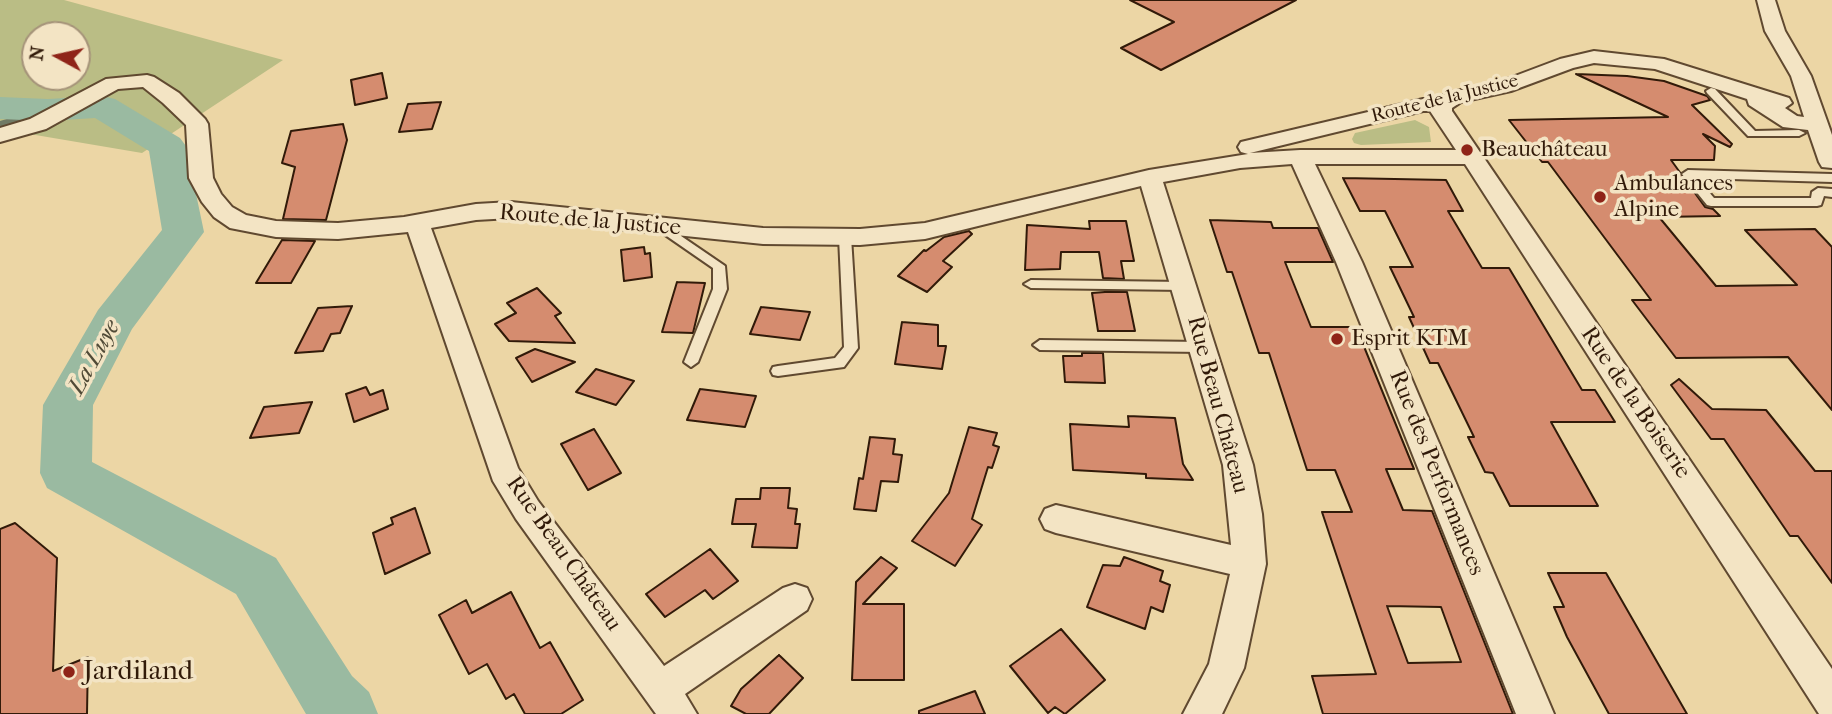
<!DOCTYPE html>
<meta charset="utf-8">
<style>
body{margin:0}
#map{position:relative;width:1832px;height:714px;overflow:hidden;background:#ecd6a5;font-family:"IM FELL French Canon",serif}
canvas{display:block}
.north{position:absolute;left:21px;top:21px;width:70px;height:70px;box-sizing:border-box;background:#f3e4c4;border:2px solid #a59379;border-radius:50%;rotate:278deg;font-size:19px;font-weight:700;line-height:28px;text-align:center;color:#311a09}
.north::after{content:'';display:block;margin:auto;width:24px;height:32px;background:#8f2418;clip-path:polygon(50% 0,100% 100%,50% 72%,0 100%)}
</style>
<div id="map">
<canvas width="1832" height="714"></canvas>
<div class="north">N</div>
</div>
<script>
const ctx = document.querySelector('canvas').getContext('2d');
ctx.lineJoin = 'round';
function fillPath(path, color) { ctx.fillStyle = color; ctx.fill(path, 'evenodd'); }
const shape = rows => new Path2D(rows.map(r => 'M' + r).join(''));
function strokePath(path, color, width, dash) { ctx.strokeStyle = color; ctx.lineWidth = width; ctx.lineCap = dash ? 'butt' : 'round'; ctx.setLineDash(dash || []); ctx.stroke(path); }
function label(font, color, halo, rows, align = 'center') {
  ctx.font = font + ' "IM FELL French Canon",serif'; ctx.lineWidth = 7; ctx.setLineDash([]); ctx.textBaseline = 'middle'; ctx.strokeStyle = halo; ctx.fillStyle = color; for (const [text, x, y, turn = 0] of rows) {
    ctx.save(); ctx.translate(x, y); ctx.rotate((+turn || 0) * Math.PI / 180); ctx.textAlign = isNaN(turn) ? turn : align; if (halo) ctx.strokeText(text, 0, 0); ctx.fillText(text, 0, 0); ctx.restore();
  }
}
fillPath(shape([
 [0,0,64,0,283,60,142,153,0,129],
 [35,35,77,35,77,77,35,77],
 [1415,120,1429,127,1431,142,1361,145,1354,143,1352,139,1355,133]
]), '#babd85');
strokePath(shape([
 [0,124,48,110]
]), '#707a64', 6);
fillPath(shape([
 [102,96,115,99,180,138,186,146,204,232,132,329,93,405,92,462,276,558,352,676,369,692,378,714,306,714,236,594,47,488,40,473,43,405,98,310,162,230,149,151,95,118,48,121,0,119,0,97,48,99,102,96]
]), '#9abaa1');
const building = shape([
 [1130,0,1296,0,1161,70,1121,48,1174,22,1130,0],
 [382,73,387,98,355,105,351,80,382,73],
 [1576,74,1627,76,1664,81,1707,96,1710,100,1692,105,1732,144,1730,147,1703,134,1715,146,1714,160,1671,160,1705,207,1713,209,1720,216,1659,217,1716,286,1797,285,1745,230,1815,229,1832,247,1832,410,1788,357,1676,358,1632,300,1651,300,1548,162,1542,162,1509,120,1668,117,1576,74],
 [441,102,432,129,399,132,408,104,441,102],
 [343,124,347,140,326,220,283,219,295,167,282,163,291,131,343,124],
 [1343,178,1446,180,1463,211,1448,211,1482,268,1509,268,1582,390,1595,390,1615,422,1551,422,1598,506,1510,506,1493,473,1485,472,1468,437,1474,437,1438,363,1430,363,1409,317,1414,317,1390,267,1413,267,1385,211,1360,211,1343,178],
 [1210,220,1271,222,1273,228,1318,228,1333,262,1285,262,1311,327,1356,327,1414,469,1386,469,1403,510,1432,511,1513,714,1323,714,1312,676,1376,674,1322,512,1352,512,1335,470,1307,470,1269,353,1259,353,1232,272,1227,272,1210,220],
 [1387,606,1441,607,1461,662,1408,663,1387,606],
 [1089,221,1126,221,1134,261,1121,261,1124,279,1103,278,1099,252,1061,252,1060,269,1025,270,1027,225,1090,229,1089,221],
 [969,231,972,234,943,261,952,267,927,292,898,276,924,250,926,251,944,237,969,231],
 [282,240,315,241,291,283,256,283,282,240],
 [644,247,645,254,650,253,652,277,624,281,621,250,644,247],
 [677,282,705,283,693,333,662,332,677,282],
 [537,288,561,313,555,316,575,343,509,341,495,324,516,313,507,303,537,288],
 [1105,292,1127,292,1135,331,1098,331,1092,293,1105,292],
 [352,306,340,333,331,334,323,351,295,353,318,308,352,306],
 [761,307,810,312,800,340,750,334,761,307],
 [902,322,938,325,938,346,946,346,942,369,895,364,902,322],
 [535,349,575,362,532,382,516,358,535,349],
 [1082,353,1103,353,1105,383,1065,382,1063,356,1082,356,1082,353],
 [596,369,634,381,616,405,576,392,596,369],
 [1679,379,1712,409,1766,410,1815,471,1832,471,1832,583,1798,536,1790,536,1724,439,1711,439,1671,385,1679,379],
 [366,387,370,395,383,390,388,409,354,422,346,394,366,387],
 [700,389,756,396,745,427,687,420,700,389],
 [312,402,299,433,250,438,264,407,312,402],
 [1128,416,1175,418,1183,464,1193,480,1146,478,1146,474,1073,470,1070,424,1129,427,1128,416],
 [969,427,997,433,993,445,999,447,992,468,988,467,972,519,982,525,955,566,912,541,949,493,969,427],
 [594,429,621,473,588,490,561,444,594,429],
 [870,437,895,439,893,454,902,455,898,482,881,481,876,511,854,509,859,478,863,479,870,437],
 [761,488,790,488,788,508,797,509,795,524,800,524,797,548,752,547,756,524,732,524,736,499,760,499,761,488],
 [415,508,430,553,385,574,373,533,393,524,391,518,415,508],
 [15,523,57,558,53,671,88,657,87,714,0,714,0,529,15,523],
 [710,549,738,581,713,599,705,590,665,617,646,594,710,549],
 [881,557,897,568,863,604,904,604,904,680,852,680,856,582,881,557],
 [1124,557,1163,571,1160,581,1170,585,1163,612,1151,607,1145,629,1087,607,1103,565,1120,566,1124,557],
 [1548,573,1606,573,1687,714,1609,714,1567,637,1554,607,1564,607,1548,573],
 [511,592,540,648,550,642,583,700,561,714,525,714,514,694,506,699,487,664,469,674,439,615,466,600,472,613,511,592],
 [1061,629,1105,680,1065,714,1055,707,1048,713,1010,666,1061,629],
 [779,655,803,678,769,714,746,714,731,706,741,689,779,655],
 [975,691,985,714,919,714,919,711,975,691]
]);
fillPath(building, '#d58c6f');
strokePath(building, '#311a09', 2);
const lane = shape([
 [1711,88,1715,89,1755,131,1799,130,1805,133,1799,136,1748,136,1707,93,1706,91,1711,88],
 [1688,170,1832,174,1832,182,1697,178,1714,198,1811,198,1812,192,1818,188,1832,189,1832,197,1824,196,1821,205,1817,206,1711,206,1707,205,1682,174,1688,170],
 [662,223,725,266,727,289,698,362,691,367,684,362,713,289,713,268,658,230,656,227,658,224,662,223],
 [845,233,851,237,858,348,844,367,778,376,773,375,771,371,773,367,778,366,835,358,844,347,839,237,845,233],
 [1031,280,1184,282,1191,286,1184,290,1031,288,1024,284,1031,280],
 [1040,340,1203,342,1210,347,1203,352,1040,350,1033,345,1040,340]
]);
const street = shape([
 [1757,0,1775,0,1785,31,1811,76,1832,135,1832,168,1822,167,1819,162,1808,130,1783,127,1749,105,1747,99,1655,69,1594,63,1573,68,1511,91,1461,102,1452,108,1452,111,1832,669,1832,714,1819,714,1465,164,1315,164,1362,262,1554,714,1516,714,1336,262,1292,164,1240,168,1163,182,1253,465,1262,514,1266,564,1244,668,1222,714,1183,714,1209,664,1230,574,1056,533,1045,529,1040,519,1045,509,1056,505,1231,545,1223,465,1141,186,925,239,860,245,763,244,511,218,476,220,431,228,518,468,538,501,664,666,783,588,795,584,807,588,812,599,807,610,685,694,697,714,656,714,516,519,493,481,408,232,338,239,276,237,230,228,214,217,202,202,189,178,186,125,163,103,143,87,118,89,46,129,0,142,0,128,30,119,106,79,147,75,154,77,179,93,205,119,208,124,213,178,221,194,232,207,246,215,276,221,338,223,404,217,476,204,511,202,763,228,860,229,925,223,1149,170,1248,154,1241,152,1238,147,1241,142,1423,99,1437,99,1447,93,1499,82,1560,59,1594,51,1664,59,1789,98,1792,103,1785,108,1797,116,1804,117,1791,76,1765,31,1757,0],
 [1423,111,1430,111,1456,150,1300,150,1250,153,1423,111]
]);
strokePath(lane, '#604930', 4);
strokePath(street, '#604930', 4);
fillPath(lane, '#f3e4c4');
fillPath(street, '#f3e4c4');
for (const [x, y, r, color] of [
 [1467,150,7,"#8f2418"],
 [1600,197,7,"#8f2418"],
 [1337,339,7,"#8f2418"],
 [69,672,7,"#8f2418"]
]) { const dot = new Path2D(); dot.arc(x, y, r, 0, 2 * Math.PI); ctx.fillStyle = color; ctx.fill(dot); strokePath(dot, '#f3e4c4', 2.5); }
label('19px', '#311a09', '#f3e4c4', [
 ["Route de la Justice",1445,99,-14]
]);
label('23px', '#311a09', '#f3e4c4', [
 ["Beauchâteau",1481,150],
 ["Ambulances",1614,184],
 ["Alpine",1614,210],
 ["Esprit KTM",1351,339]
], 'left');
label('23px', '#311a09', '#f3e4c4', [
 ["Route de la Justice",590,221,5],
 ["Rue de la Boiserie",1635,403,56],
 ["Rue Beau Château",1217,405,75],
 ["Rue des Performances",1436,473,68],
 ["Rue Beau Château",563,554,55]
]);
label('italic 24px', '#504a37', '#f3e4c4', [
 ["La Luye",95,358,-61]
]);
label('28px', '#311a09', '#f3e4c4', [
 ["Jardiland",83,672]
], 'left');
</script>
